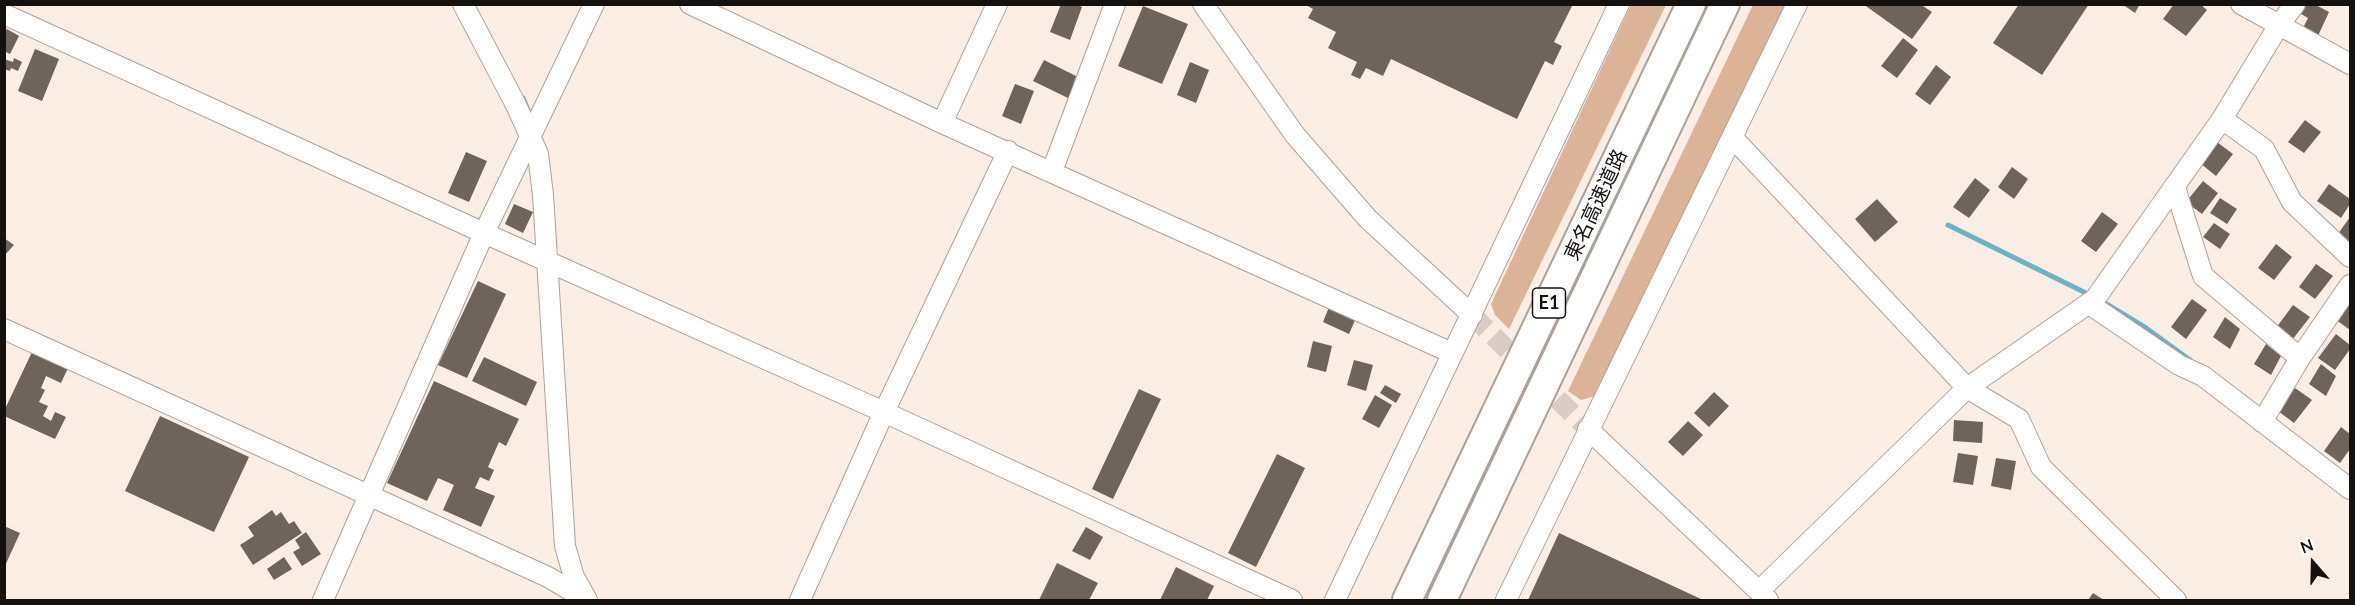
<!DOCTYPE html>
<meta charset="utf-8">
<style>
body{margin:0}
#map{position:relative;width:2355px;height:605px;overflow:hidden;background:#faede4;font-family:Lato,sans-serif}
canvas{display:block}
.frame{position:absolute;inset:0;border:6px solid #15110e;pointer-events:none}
.north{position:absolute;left:2283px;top:533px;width:60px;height:60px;-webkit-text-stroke:4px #fff;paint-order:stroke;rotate:340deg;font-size:16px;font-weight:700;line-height:24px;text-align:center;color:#15110e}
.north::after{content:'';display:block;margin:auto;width:21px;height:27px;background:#15110e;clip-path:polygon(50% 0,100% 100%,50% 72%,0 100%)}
</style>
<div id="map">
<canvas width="2355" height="605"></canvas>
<div class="frame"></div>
<div class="north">N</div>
</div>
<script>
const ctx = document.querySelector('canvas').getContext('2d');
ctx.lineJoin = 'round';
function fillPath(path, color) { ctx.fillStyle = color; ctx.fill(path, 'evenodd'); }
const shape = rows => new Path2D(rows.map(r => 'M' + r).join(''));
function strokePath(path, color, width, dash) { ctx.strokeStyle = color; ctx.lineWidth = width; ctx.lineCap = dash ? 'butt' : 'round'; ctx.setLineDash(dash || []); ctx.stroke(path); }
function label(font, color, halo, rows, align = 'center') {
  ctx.font = font + ' Lato,"Noto Sans JP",sans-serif'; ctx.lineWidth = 6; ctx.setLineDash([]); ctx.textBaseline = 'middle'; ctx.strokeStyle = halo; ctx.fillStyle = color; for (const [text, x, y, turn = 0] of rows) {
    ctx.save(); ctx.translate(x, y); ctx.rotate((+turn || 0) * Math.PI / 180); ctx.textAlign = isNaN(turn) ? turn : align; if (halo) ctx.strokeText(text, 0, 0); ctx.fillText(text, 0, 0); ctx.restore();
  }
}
fillPath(shape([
 [1631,5,1666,5,1509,329,1495,315,1491,304],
 [1753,5,1788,5,1598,395,1581,400,1568,391]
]), '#dbb396');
strokePath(shape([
 [523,98,532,120],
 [1948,225,2092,296],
 [2100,300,2146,328,2190,360]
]), '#6db1c6', 5);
fillPath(shape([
 [1061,4,1076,4,1082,7,1070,40,1050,32],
 [1304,4,1573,4,1554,42,1562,46,1553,65,1545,61,1517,119,1391,59,1383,76,1366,68,1360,79,1351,75,1357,62,1328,48,1336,32,1308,18,1313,9],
 [1863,4,1920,4,1932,12,1912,39],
 [2019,4,2089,4,2042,75,1993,43],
 [2122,4,2140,4,2135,13],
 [2174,4,2200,4,2207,10,2186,36,2163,19],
 [2306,4,2314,4,2329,12,2317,38,2302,30,2308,18,2301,14],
 [1143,6,1188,24,1162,84,1118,66],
 [7,29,19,36,10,54,4,51,4,33],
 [1903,38,1918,50,1897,78,1881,66],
 [35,49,59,59,42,101,18,91],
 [14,58,22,62,18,71,11,68,10,71,4,69,4,59,13,62],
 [1044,60,1080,78,1070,99,1033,81],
 [1190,62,1209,70,1196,103,1177,95],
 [1936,65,1951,77,1930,105,1915,94],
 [1015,84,1034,91,1021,124,1002,116],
 [2305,120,2321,132,2304,153,2288,142],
 [2217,142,2233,154,2216,176,2200,163],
 [466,152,487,161,469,202,448,193],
 [2012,167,2028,179,2014,199,1998,187],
 [1975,178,1990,190,1969,218,1953,207],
 [2203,181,2218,193,2202,214,2186,202],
 [2329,184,2350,199,2350,204,2341,218,2317,201],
 [2220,198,2237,209,2227,224,2210,213],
 [1877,199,1898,222,1875,242,1855,219],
 [514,204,533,212,523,233,505,224],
 [2102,212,2118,224,2096,252,2081,241],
 [2350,217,2350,250,2335,238],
 [2214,223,2230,234,2220,249,2203,237],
 [4,238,14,245,4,256],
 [2276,244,2292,257,2274,280,2258,268],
 [2316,264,2333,276,2315,299,2299,287],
 [478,281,506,294,467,378,438,365],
 [2350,298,2350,330,2335,319],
 [2192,299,2207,310,2186,339,2171,327],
 [2293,305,2310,317,2292,340,2276,328],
 [1329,307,1356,318,1349,334,1323,322],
 [2225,317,2240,329,2230,349,2213,337],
 [2336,334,2350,345,2350,349,2335,370,2318,358],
 [1313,341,1332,346,1326,372,1307,367],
 [2266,344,2281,356,2271,375,2254,364],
 [32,352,68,368,61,383,46,376,41,388,45,390,39,402,48,406,43,416,51,421,55,412,66,417,55,439,4,416,4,411],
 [484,357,537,382,526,406,472,381],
 [1354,360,1373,365,1366,391,1347,385],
 [2321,364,2336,376,2326,396,2309,384],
 [434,381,519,419,506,446,499,442,488,467,494,470,489,481,480,477,475,488,495,496,481,527,443,510,454,485,438,478,427,501,387,483],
 [1385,385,1401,394,1396,403,1380,393],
 [2295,388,2312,400,2294,423,2278,411],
 [1139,389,1161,399,1113,499,1092,489],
 [1714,392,1729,406,1709,427,1694,413],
 [1375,395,1392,405,1379,428,1362,419],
 [160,416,249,457,214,532,125,491],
 [1954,420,1983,422,1982,443,1953,441],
 [1688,421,1703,435,1683,456,1668,442],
 [2341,427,2350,434,2350,449,2340,463,2324,451],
 [1958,453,1978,456,1973,485,1953,482],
 [1277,454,1305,468,1256,567,1228,553],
 [1996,458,2016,461,2011,490,1991,486],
 [272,510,276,516,281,512,289,524,294,521,302,533,253,565,240,545,254,536,248,527],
 [4,526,20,533,4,568],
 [1086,527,1103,537,1090,560,1072,551],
 [306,532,321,554,302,566,293,552,300,548,295,540],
 [1559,533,1701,599,1700,600,1528,600],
 [284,557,292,569,274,580,267,569],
 [1057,563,1098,583,1089,600,1039,600],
 [1176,567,1214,586,1207,600,1160,600],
 [2093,593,2104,600,2088,600]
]), '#6e645c');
strokePath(shape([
 [1472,315,1588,429]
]), '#d8ccc4', 20, [20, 10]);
const minor = shape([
 [463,4,516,105,538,154,543,195,565,546,574,577,587,600],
 [690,4,942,123,1452,353],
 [1203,4,1295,135,1368,219,1472,315],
 [2241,4,2350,64],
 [4,14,484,233,884,412,1292,600],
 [2222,119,2264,149,2292,202,2350,257],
 [942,123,997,4],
 [1733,138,1967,388,2019,419,2041,467,2176,600],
 [1052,171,1115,4],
 [2175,187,2203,276,2300,358],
 [2089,304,2179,365,2203,376,2350,489],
 [4,329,548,577,587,600],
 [2262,422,2300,358,2350,285],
 [1588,429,1768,600],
 [1759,591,1967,388,2095,299,2222,119,2279,25,2295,4],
 [323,600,484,233,594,4],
 [800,600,884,412,1008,151],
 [1335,600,1619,4],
 [1506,600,1797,4]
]);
const highway = shape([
 [1407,600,1691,4],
 [1442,600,1725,4]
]);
strokePath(minor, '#aca198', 22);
strokePath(highway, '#aca198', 32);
strokePath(minor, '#fff', 20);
strokePath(highway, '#fff', 28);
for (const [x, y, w] of [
 [1549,303,33]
]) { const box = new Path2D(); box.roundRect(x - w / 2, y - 15, w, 30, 4.5); ctx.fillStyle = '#fff'; ctx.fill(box); strokePath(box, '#15110e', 1.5); }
label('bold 18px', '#15110e', null, [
 ["E1",1549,303]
]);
label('20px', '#15110e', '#fff', [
 ["東名高速道路",1596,205,-65]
]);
</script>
